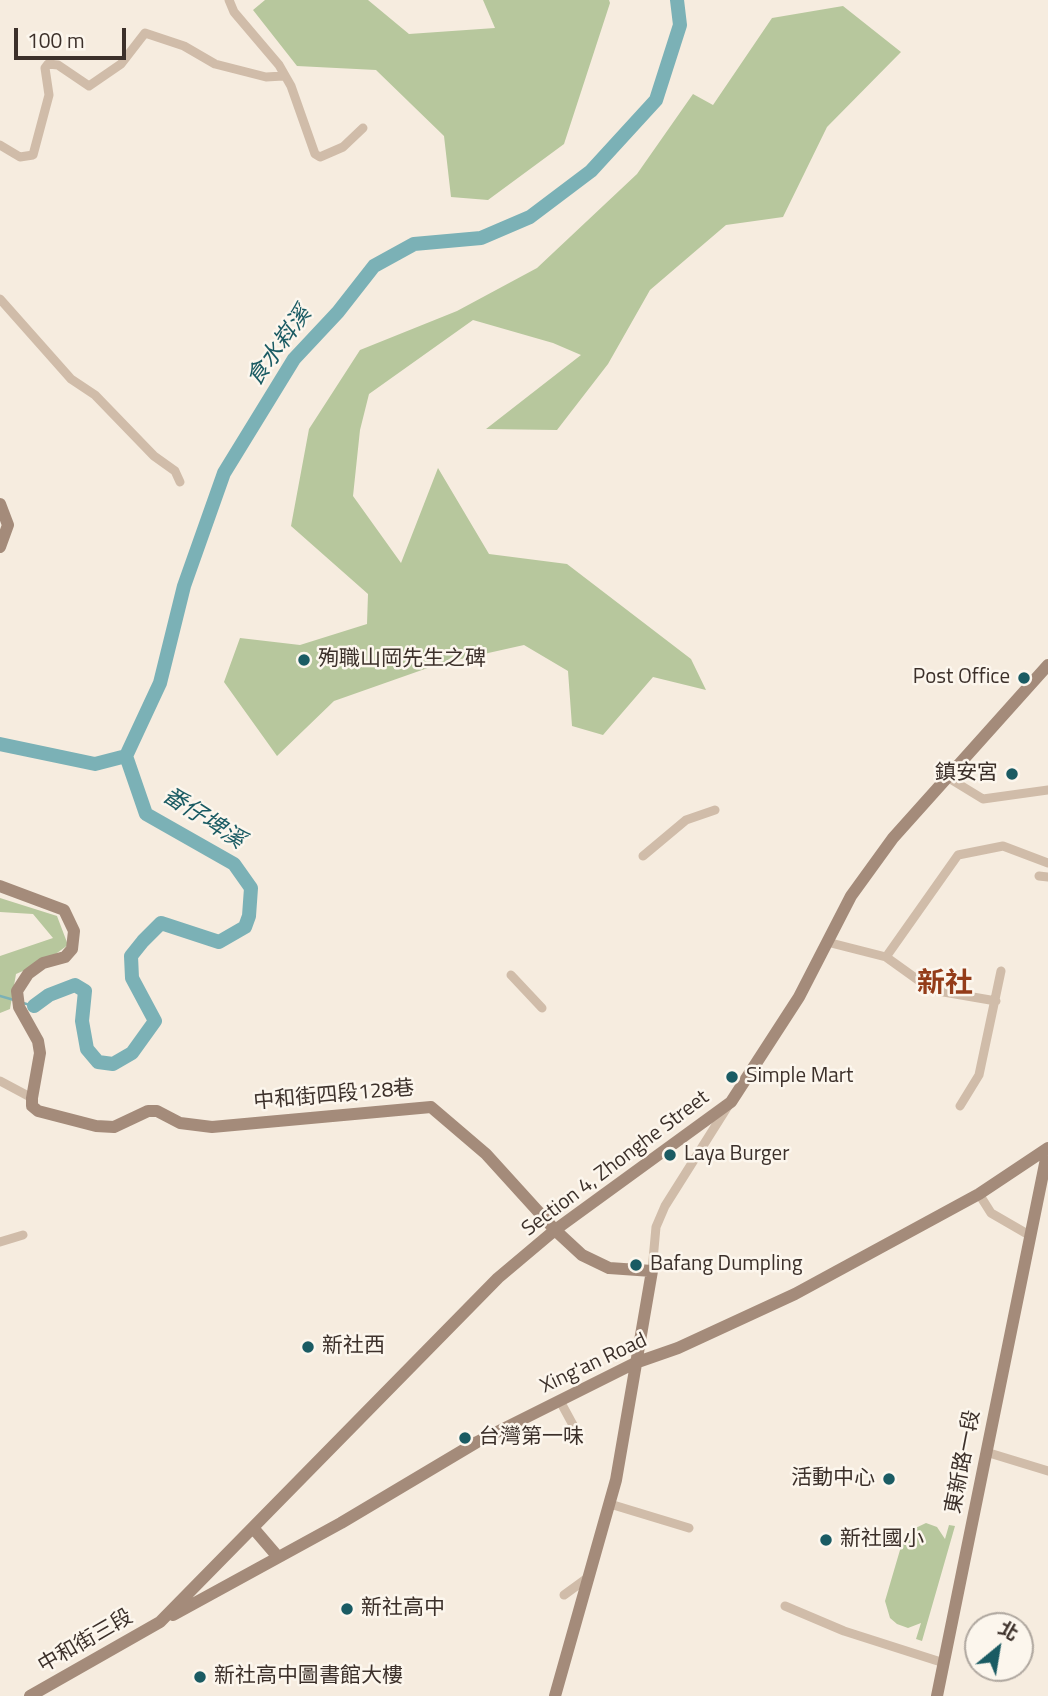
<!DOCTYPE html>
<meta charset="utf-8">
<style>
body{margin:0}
#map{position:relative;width:1048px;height:1696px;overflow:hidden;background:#f6ecdf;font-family:"Titillium Web","Noto Sans TC",sans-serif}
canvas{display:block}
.north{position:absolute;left:964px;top:1612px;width:70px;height:70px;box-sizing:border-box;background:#fcf6ed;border:2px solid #afa79f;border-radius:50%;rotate:30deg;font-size:19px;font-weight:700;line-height:28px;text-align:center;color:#3c302a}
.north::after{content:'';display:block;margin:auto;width:24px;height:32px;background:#1a5b63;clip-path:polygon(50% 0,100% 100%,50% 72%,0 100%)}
.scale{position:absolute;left:14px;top:28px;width:112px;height:32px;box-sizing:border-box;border:4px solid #3c302a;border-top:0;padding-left:9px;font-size:21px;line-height:24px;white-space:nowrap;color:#3c302a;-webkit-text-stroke:5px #fcf6ed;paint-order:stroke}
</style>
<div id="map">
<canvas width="1048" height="1696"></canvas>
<div class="north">北</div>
<div class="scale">100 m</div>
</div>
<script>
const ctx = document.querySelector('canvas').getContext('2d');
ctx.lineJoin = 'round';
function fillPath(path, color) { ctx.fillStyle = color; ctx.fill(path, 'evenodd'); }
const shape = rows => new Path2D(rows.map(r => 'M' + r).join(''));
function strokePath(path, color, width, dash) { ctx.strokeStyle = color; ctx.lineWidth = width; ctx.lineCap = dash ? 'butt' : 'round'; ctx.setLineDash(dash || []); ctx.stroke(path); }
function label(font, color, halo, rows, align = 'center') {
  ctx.font = font + ' "Titillium Web","Noto Sans TC",sans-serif'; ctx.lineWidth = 5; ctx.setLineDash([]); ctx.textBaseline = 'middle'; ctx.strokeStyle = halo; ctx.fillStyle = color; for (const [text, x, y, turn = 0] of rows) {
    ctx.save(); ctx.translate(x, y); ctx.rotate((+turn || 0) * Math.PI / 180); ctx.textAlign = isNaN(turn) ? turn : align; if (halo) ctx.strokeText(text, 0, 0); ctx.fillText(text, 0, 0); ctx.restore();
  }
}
fillPath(shape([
 [265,0,368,0,409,34,495,28,483,0,609,0,610,3,564,144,488,200,451,197,444,136,376,70,297,66,253,10],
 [843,6,901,52,827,127,783,217,726,225,650,290,608,364,557,430,486,429,581,355,553,343,473,320,369,394,360,430,353,496,401,563,438,468,489,554,567,564,691,659,706,690,653,677,603,735,572,726,568,671,524,645,439,664,334,701,277,756,224,682,240,638,300,645,367,624,368,594,291,526,309,429,360,350,457,311,537,268,637,174,693,94,713,105,772,18],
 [0,898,57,916,68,945,46,961,16,974,10,1009,0,1013,0,956,53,938,33,914,0,912],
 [926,1523,937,1527,945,1539,949,1525,955,1526,922,1641,916,1639,921,1623,908,1628,897,1624,890,1618,885,1601,905,1533]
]), '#b7c79d');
strokePath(shape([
 [0,996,14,1000],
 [23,1003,34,1006]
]), '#7bb1b6', 2.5);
strokePath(shape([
 [0,744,95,764,126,756,160,683,184,586,224,473,294,359,338,312,374,266,414,244,481,238,530,217,591,171,656,100,680,25,677,0],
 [34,1006,49,995,75,985,85,991,82,1021,87,1049,98,1062,113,1064,132,1053,155,1021,132,978,131,956,143,941,161,923,219,942,245,927,249,916,251,888,234,864,146,814,126,756]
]), '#7bb1b6', 14);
strokePath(shape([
 [229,0,234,12,279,65,291,86,315,154,320,157,343,147,363,128],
 [0,145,20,157,33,155,49,95,45,68,48,64,58,65,89,86,121,64,145,33,184,46,215,64,266,77,283,76],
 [0,299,71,379,95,395,154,456,175,471,180,482],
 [947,777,983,799,1048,790],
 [643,856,686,820,715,810],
 [1039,876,1048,877],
 [827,942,886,957,932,990,996,1001],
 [886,957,958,855,1003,846,1048,863],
 [511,975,542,1008],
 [0,1081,32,1098],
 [960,1106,979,1075,1001,971],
 [979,1194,991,1213,1029,1235],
 [0,1242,23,1235],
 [652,1271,656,1227,665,1206,728,1106],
 [560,1401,579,1436],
 [986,1452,1048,1471],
 [610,1504,689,1528],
 [564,1595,586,1579],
 [785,1606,844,1631,944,1663]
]), '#d0bca9', 9);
strokePath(shape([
 [0,504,8,525,0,547],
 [0,886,64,910,74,931,72,949,65,957,43,963,28,974,17,991,19,1007,38,1041,40,1053,32,1098,32,1106,38,1111,96,1126,114,1127,148,1111,157,1111,180,1123,212,1127,431,1107,486,1154,555,1230,582,1255,609,1268,652,1271,616,1480,555,1696],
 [254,1529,278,1557],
 [173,1615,341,1523,477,1442,635,1363,678,1348,795,1294,979,1194,1048,1148],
 [30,1696,160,1622,498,1278,555,1230,731,1102,799,997,851,896,893,838,1048,665],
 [937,1696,1048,1149]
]), '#a48b7a', 12);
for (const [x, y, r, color] of [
 [304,660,7,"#1a5b63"],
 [1024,678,7,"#1a5b63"],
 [1012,774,7,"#1a5b63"],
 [732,1077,7,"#1a5b63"],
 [670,1155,7,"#1a5b63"],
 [636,1265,7,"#1a5b63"],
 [308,1347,7,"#1a5b63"],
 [465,1438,7,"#1a5b63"],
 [889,1479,7,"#1a5b63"],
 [826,1540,7,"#1a5b63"],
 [347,1609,7,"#1a5b63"],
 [200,1677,7,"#1a5b63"]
]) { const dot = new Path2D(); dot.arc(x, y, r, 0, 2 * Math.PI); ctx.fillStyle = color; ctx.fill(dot); strokePath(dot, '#fcf6ed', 2.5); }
label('21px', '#3c302a', '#fcf6ed', [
 ["殉職山岡先生之碑",318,660],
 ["Post Office",1010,678,"right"],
 ["鎮安宮",998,774,"right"],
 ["Simple Mart",746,1077],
 ["Laya Burger",684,1155],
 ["Bafang Dumpling",650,1265],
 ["新社西",322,1347],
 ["台灣第一味",479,1438],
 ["活動中心",875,1479,"right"],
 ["新社國小",840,1540],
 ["新社高中",361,1609],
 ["新社高中圖書館大樓",214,1677]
], 'left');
label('21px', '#3c302a', '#fcf6ed', [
 ["中和街四段128巷",334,1096,-5],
 ["Section 4, Zhonghe Street",616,1164,-37],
 ["Xing'an Road",594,1364,-25],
 ["東新路一段",964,1462,-79],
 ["中和街三段",86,1642,-30]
]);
label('italic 23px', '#1a5b63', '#fcf6ed', [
 ["食水嵙溪",280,347,-54],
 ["番仔埤溪",203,819,33]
]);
label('bold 28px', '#943c19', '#fcf6ed', [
 ["新社",945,985]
]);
</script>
